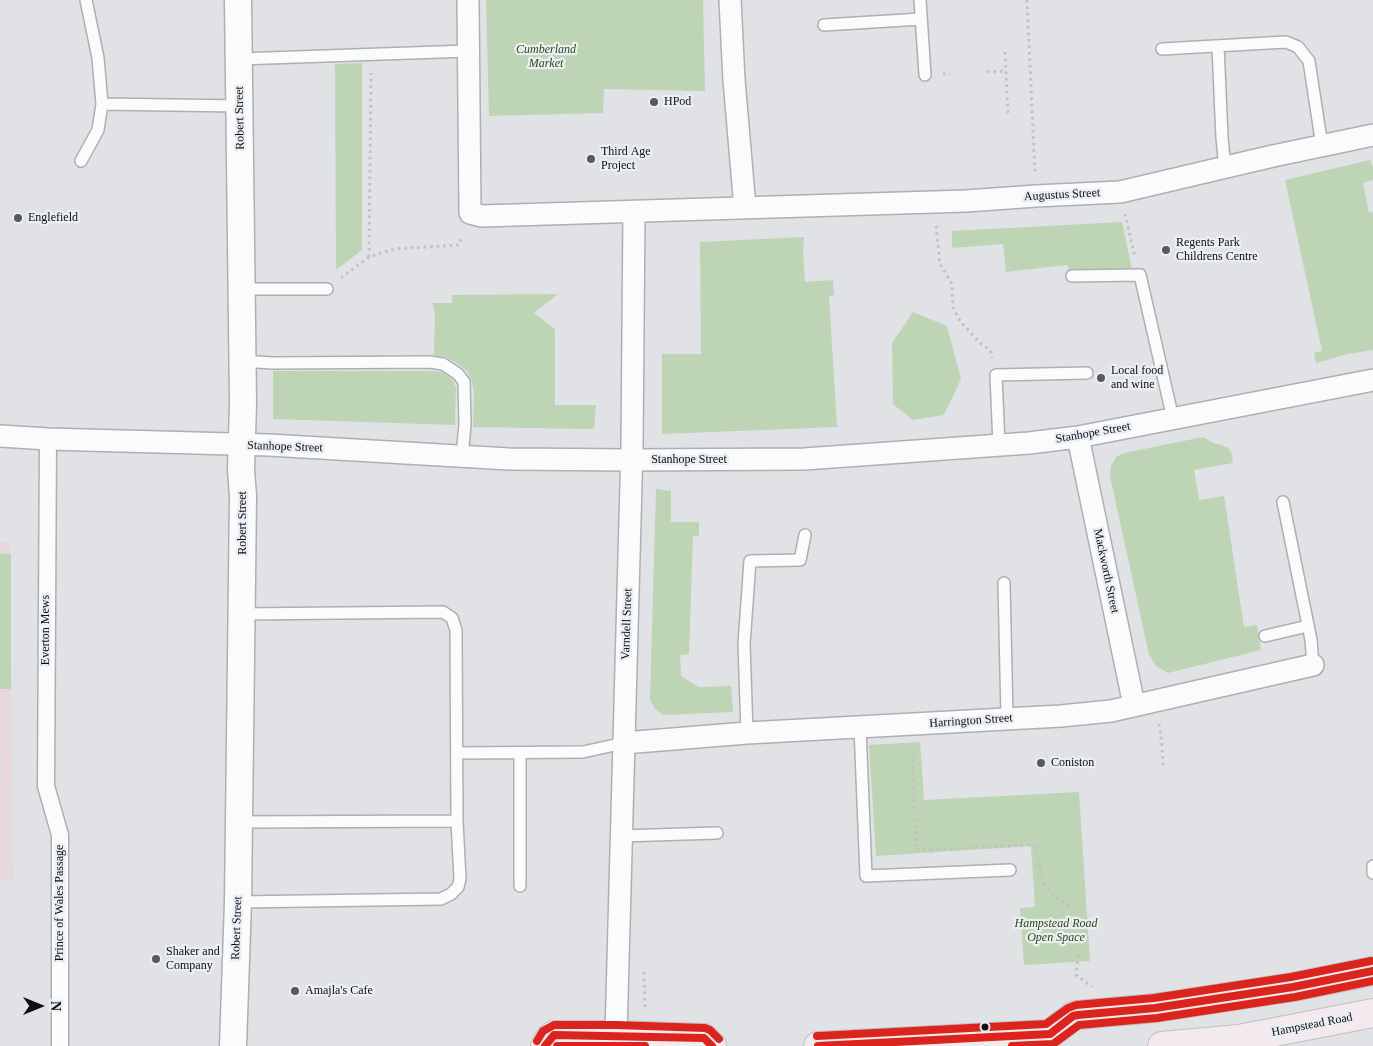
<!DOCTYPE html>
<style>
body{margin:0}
#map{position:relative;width:1373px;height:1046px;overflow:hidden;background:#e0e2e5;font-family:Georgia,serif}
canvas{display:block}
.north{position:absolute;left:15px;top:981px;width:50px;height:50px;-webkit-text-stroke:4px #ebeef4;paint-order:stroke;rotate:90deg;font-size:14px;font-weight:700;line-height:20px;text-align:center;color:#0d0e10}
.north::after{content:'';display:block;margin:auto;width:18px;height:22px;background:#0d0e10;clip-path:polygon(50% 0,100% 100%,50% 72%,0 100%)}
</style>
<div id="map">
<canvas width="1373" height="1046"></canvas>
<div class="north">N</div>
</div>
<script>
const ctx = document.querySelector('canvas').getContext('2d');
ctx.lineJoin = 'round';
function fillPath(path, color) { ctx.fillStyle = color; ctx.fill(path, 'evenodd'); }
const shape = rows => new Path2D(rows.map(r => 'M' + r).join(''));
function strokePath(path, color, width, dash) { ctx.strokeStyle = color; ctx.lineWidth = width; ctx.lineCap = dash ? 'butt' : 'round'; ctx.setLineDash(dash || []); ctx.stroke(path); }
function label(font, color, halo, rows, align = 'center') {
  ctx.font = font + ' Georgia,serif'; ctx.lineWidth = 4.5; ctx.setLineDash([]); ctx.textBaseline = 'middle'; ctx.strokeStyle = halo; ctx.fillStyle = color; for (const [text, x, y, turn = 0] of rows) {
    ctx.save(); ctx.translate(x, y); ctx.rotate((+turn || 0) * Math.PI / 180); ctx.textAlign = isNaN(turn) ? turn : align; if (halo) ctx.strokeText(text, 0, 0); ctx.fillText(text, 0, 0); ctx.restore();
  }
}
fillPath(shape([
 [0,542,10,542,13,880,0,880]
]), '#e6d8dd');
fillPath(shape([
 [486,0,703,0,705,91,604,89,603,113,489,116],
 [362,63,362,250,336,270,335,64],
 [1370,160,1373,167,1373,180,1363,183,1369,213,1373,212,1373,350,1348,354,1316,363,1314,353,1322,351,1285,180],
 [1122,222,1132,269,1070,272,1067,265,1006,272,1003,244,952,248,952,231],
 [804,237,803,253,805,282,833,280,834,295,829,296,837,427,662,434,662,354,701,354,700,242],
 [558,294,534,313,555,329,555,405,596,405,594,428,589,429,473,427,474,393,472,382,467,371,458,364,446,357,434,355,435,313,432,303,452,303,452,295],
 [913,312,947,326,961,379,944,415,913,420,893,404,892,343],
 [273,371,433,371,442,372,451,378,456,387,455,425,273,419],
 [1203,437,1214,443,1227,447,1231,452,1233,463,1194,470,1199,500,1224,496,1244,627,1257,625,1261,650,1168,673,1156,666,1149,655,1110,476,1111,466,1116,457,1124,453],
 [656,489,671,491,671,522,699,522,699,536,693,536,689,654,680,655,681,676,699,687,731,686,733,712,663,715,655,709,650,700],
 [0,554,11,554,11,689,0,689],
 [920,742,924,800,1079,792,1090,961,1024,965,1020,908,1035,907,1031,846,876,856,869,745]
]), '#bdd5b4');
const service = shape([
 [920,0,925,75],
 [824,25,921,19],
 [1218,46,1222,138,1225,167],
 [1162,49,1286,42,1298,47,1309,61,1322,146],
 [239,59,468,51],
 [102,104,240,106],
 [81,161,98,130,102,104,98,58,86,0],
 [1072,276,1140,275,1173,419],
 [241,289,327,289],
 [242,361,272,363,430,362,443,364,458,374,464,382,465,425,462,456],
 [999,445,996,375,1087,373],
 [1283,502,1311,640,1313,665],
 [1004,583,1007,718],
 [1265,636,1308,626],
 [860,727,866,876,1010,870],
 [747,733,744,644,750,561,800,560,805,535],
 [457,753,583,752,624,743],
 [520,753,520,886],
 [239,822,457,821],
 [621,836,717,833],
 [1373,866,1373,873],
 [238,902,441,899,451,894,458,887,460,879,457,821,456,630,452,618,443,612,242,614]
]);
const pedestrian = shape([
 [48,439,46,786,60,835,60,1046]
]);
const minor = shape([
 [468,0,470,213,482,216,966,201,1036,196,1120,192,1273,156,1373,135],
 [730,0,734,80,745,208],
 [0,436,48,439,269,445,509,459,631,460,804,459,1029,443,1078,437,1373,380],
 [1078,437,1134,705],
 [624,743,747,733,1061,716,1111,711,1313,665],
 [616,1035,632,446,634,212]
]);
const tertiary = shape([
 [233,1046,238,902,243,496,241,470,243,402,238,0]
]);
const trunk = shape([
 [545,1046,550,1038,554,1035,616,1035,704,1038,712,1046],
 [818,1046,1050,1034,1073,1016,1078,1015,1155,1008,1293,987,1373,971],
 [1162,1046,1239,1039,1373,1013]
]);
strokePath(service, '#adafb1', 14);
strokePath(pedestrian, '#adafb1', 19);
strokePath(minor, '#adafb1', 24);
strokePath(tertiary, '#adafb1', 29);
strokePath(trunk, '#bfc0c1', 30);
strokePath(shape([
 [1027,0,1035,173],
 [1005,52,1008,116],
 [987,72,1006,71],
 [943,74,950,74],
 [1125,214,1135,257],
 [936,226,940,264,952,284,953,308,960,321,980,343,990,350,992,358],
 [369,257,371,73],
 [341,278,369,257,394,249,459,245,462,236],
 [1159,724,1162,745,1163,768],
 [912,747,916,850,1031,845,1036,848,1042,880,1046,887,1055,897,1069,907],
 [1078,955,1076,975,1092,987],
 [644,972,645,1008]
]), '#c1c1c2', 3, [2.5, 4]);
strokePath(service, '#fafbfb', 11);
strokePath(pedestrian, '#fafbfb', 16);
strokePath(minor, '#fafbfb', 21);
strokePath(tertiary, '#fafbfb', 26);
strokePath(trunk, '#f2eaec', 28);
strokePath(shape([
 [545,1046,554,1035,704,1038,712,1046],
 [818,1046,1050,1034,1073,1016,1078,1015,1155,1008,1293,987,1373,971]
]), '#dc241f', 8);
strokePath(shape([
 [557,1046,645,1046],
 [1012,1046,1053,1044,1079,1025,1157,1018,1295,997,1373,981]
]), '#dc241f', 8);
strokePath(shape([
 [817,1036,1046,1024,1068,1008,1076,1005,1154,998,1291,977,1371,961],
 [537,1041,543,1031,554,1025,616,1025,705,1028,710,1030,719,1039]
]), '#dc241f', 8);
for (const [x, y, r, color] of [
 [654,102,5,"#57585b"],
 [591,159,5,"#57585b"],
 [18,218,5,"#57585b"],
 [1166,250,5,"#57585b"],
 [1101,378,5,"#57585b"],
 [1041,763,5,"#57585b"],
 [156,959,5,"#57585b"],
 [295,991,5,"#57585b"],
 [985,1027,4.5,"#0d0e10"]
]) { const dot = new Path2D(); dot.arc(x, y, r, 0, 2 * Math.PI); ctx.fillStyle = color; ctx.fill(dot); strokePath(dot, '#ebeef4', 2); }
label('italic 12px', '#294a11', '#ebeef4', [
 ["Cumberland",546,50],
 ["Market",546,64],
 ["Hampstead Road",1056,924],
 ["Open Space",1056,938]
]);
label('12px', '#0d0e10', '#ebeef4', [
 ["HPod",664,102],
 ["Third Age",601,152],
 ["Project",601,166],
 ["Englefield",28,218],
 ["Regents Park",1176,243],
 ["Childrens Centre",1176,257],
 ["Local food",1111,371],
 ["and wine",1111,385],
 ["Coniston",1051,763],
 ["Shaker and",166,952],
 ["Company",166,966],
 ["Amajla's Cafe",305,991]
], 'left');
label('12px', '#0d0e10', '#ebeef4', [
 ["Robert Street",240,118,-91],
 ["Augustus Street",1062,195,-3],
 ["Stanhope Street",1093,433,-10],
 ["Stanhope Street",285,447,2],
 ["Stanhope Street",689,460],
 ["Robert Street",243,523,-90],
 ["Mackworth Street",1106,571,78],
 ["Varndell Street",627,624,-88],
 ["Everton Mews",46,630,-90],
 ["Harrington Street",971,721,-4],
 ["Prince of Wales Passage",60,903,-90],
 ["Robert Street",237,928,-88],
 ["Hampstead Road",1312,1025,-11]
]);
</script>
